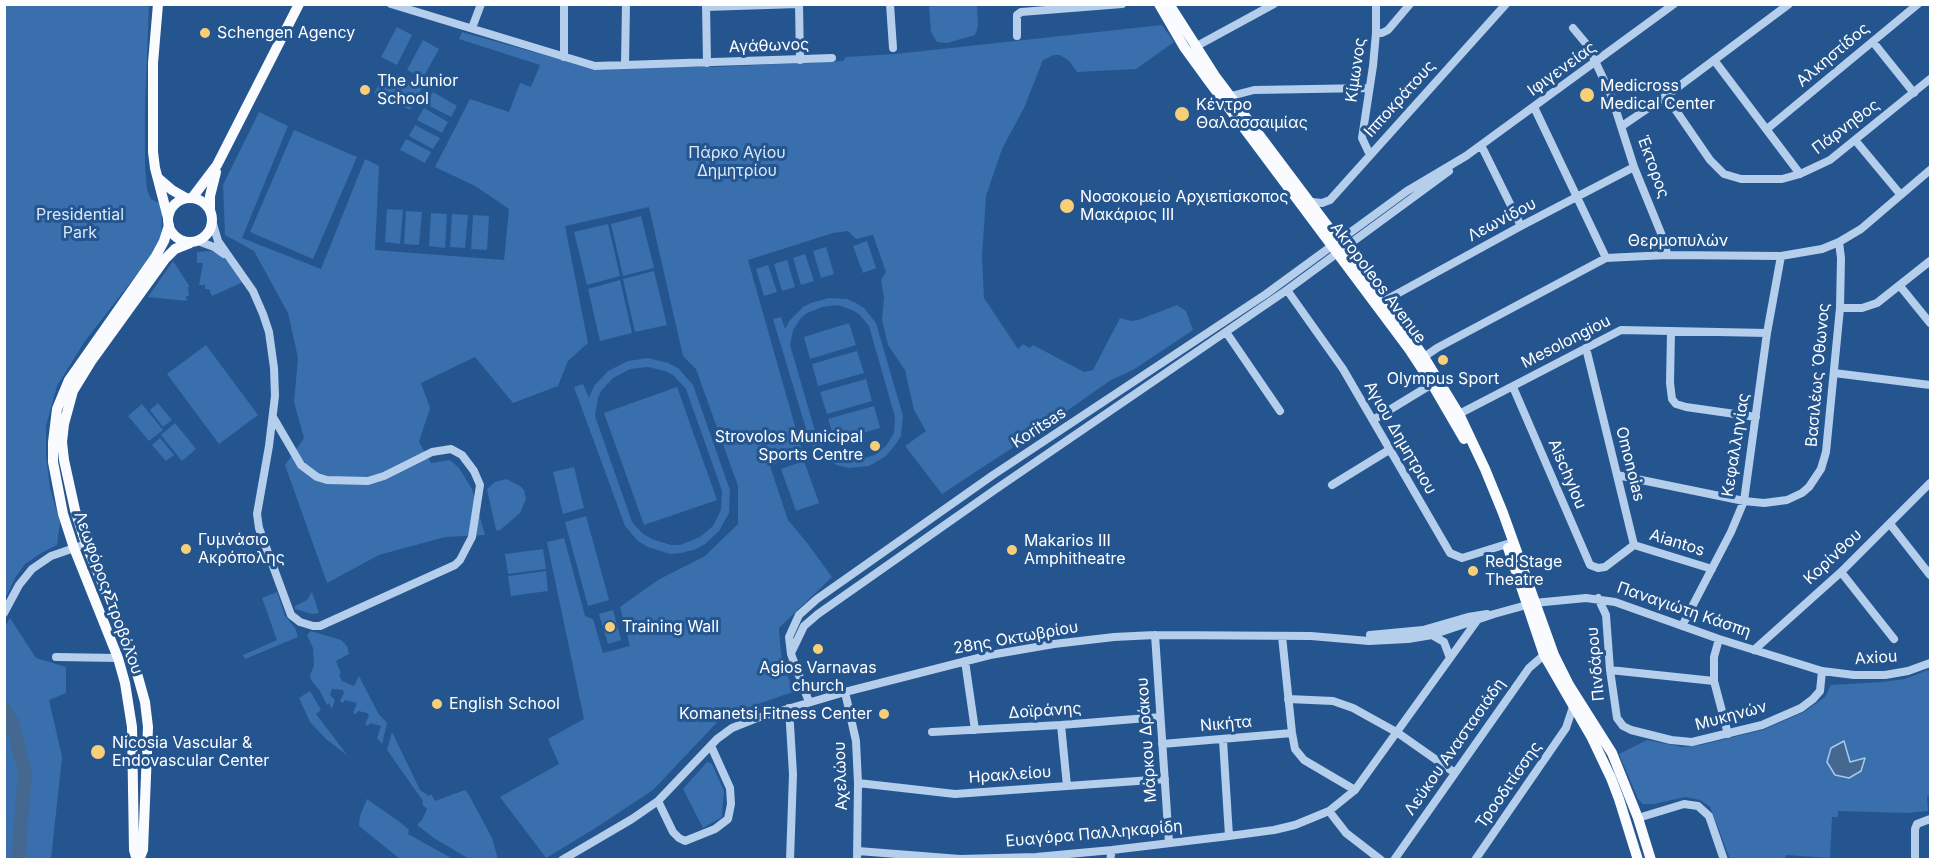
<!DOCTYPE html>
<meta charset="utf-8">
<style>
body{margin:0}
#map{position:relative;width:1935px;height:864px;overflow:hidden;background:#24558f;font-family:Inter,sans-serif}
canvas{display:block}
.frame{position:absolute;inset:0;border:6px solid #fff;pointer-events:none}
</style>
<div id="map">
<canvas width="1935" height="864"></canvas>
<div class="frame"></div>
</div>
<script>
const ctx = document.querySelector('canvas').getContext('2d');
ctx.lineJoin = 'round';
function fillPath(path, color) { ctx.fillStyle = color; ctx.fill(path, 'evenodd'); }
const shape = rows => new Path2D(rows.map(r => 'M' + r).join(''));
function strokePath(path, color, width, dash) { ctx.strokeStyle = color; ctx.lineWidth = width; ctx.lineCap = dash ? 'butt' : 'round'; ctx.setLineDash(dash || []); ctx.stroke(path); }
function label(font, color, halo, rows, align = 'center') {
  ctx.font = font + ' Inter,sans-serif'; ctx.lineWidth = 6; ctx.setLineDash([]); ctx.textBaseline = 'middle'; ctx.strokeStyle = halo; ctx.fillStyle = color; for (const [text, x, y, turn = 0] of rows) {
    ctx.save(); ctx.translate(x, y); ctx.rotate((+turn || 0) * Math.PI / 180); ctx.textAlign = isNaN(turn) ? turn : align; if (halo) ctx.strokeText(text, 0, 0); ctx.fillText(text, 0, 0); ctx.restore();
  }
}
fillPath(shape([
 [5,5,149,5,145,106,145,165,147,190,151,199,159,203,162,214,161,238,155,251,85,341,57,386,46,426,46,456,50,488,60,522,57,545,41,553,25,564,15,578,5,599],
 [929,5,977,5,978,26,975,35,947,43,937,42,931,32],
 [1162,25,1174,42,1136,69,1077,72,1069,61,1060,55,1054,55,1043,60,1024,108,1002,149,986,196,982,257,984,298,1018,349,1023,344,1030,348,1033,345,1084,372,1093,370,1120,318,1131,321,1138,320,1177,305,1186,311,1193,330,1133,370,1111,380,1041,429,942,494,905,446,926,431,914,410,905,370,888,345,882,320,884,297,881,280,886,272,873,235,856,239,848,231,833,233,748,260,802,451,770,466,788,520,808,544,832,577,779,628,781,654,793,692,723,716,653,790,594,829,546,858,500,797,559,764,548,739,584,719,547,542,564,538,585,616,593,619,603,653,630,646,620,607,658,580,705,556,738,524,738,486,696,369,683,356,649,207,565,226,588,343,568,361,558,386,513,403,475,357,421,383,430,408,419,442,431,463,450,460,459,468,472,489,485,535,445,537,379,555,327,583,285,465,304,438,294,402,298,358,288,313,254,251,225,235,223,185,259,112,288,126,242,238,321,269,365,159,379,166,375,250,504,260,509,209,475,186,435,167,470,99,509,112,520,83,531,87,540,65,459,39,462,32,598,70,667,66,714,67,843,61,846,57,895,54],
 [397,27,412,35,397,65,381,57],
 [423,40,439,49,423,78,407,70],
 [387,71,422,88,410,110,374,93],
 [433,92,457,106,451,117,426,104],
 [424,108,448,122,442,133,417,120],
 [415,125,440,138,433,149,409,136],
 [294,130,357,157,313,259,250,232],
 [406,139,431,152,425,163,400,150],
 [387,209,403,210,400,244,385,242],
 [406,211,422,212,419,245,404,244],
 [431,213,447,214,445,248,429,246],
 [452,214,468,215,465,248,450,247],
 [473,215,489,216,487,250,471,249],
 [641,216,654,268,623,276,611,224],
 [608,224,620,276,587,285,574,232],
 [867,241,876,268,863,273,853,246],
 [826,247,834,274,821,278,813,251],
 [211,251,221,255,234,267,243,282,212,296,209,289,205,289,205,285,199,285,203,263,197,263,197,252],
 [805,254,814,281,801,285,793,258],
 [787,260,795,287,782,291,774,264],
 [173,261,190,287,188,287,189,296,186,296,187,301,148,297],
 [768,265,777,292,764,296,756,269],
 [654,271,667,325,635,332,623,279],
 [620,280,632,333,600,341,588,289],
 [829,298,847,299,856,303,864,308,876,323,903,416,901,436,896,444,886,456,869,466,848,468,837,465,821,456,810,442,773,319,781,317,785,329,790,320,803,307,811,303],
 [838,305,852,310,859,314,869,326,895,417,894,433,886,446,875,455,857,460,849,460,833,454,826,450,817,438,790,345,793,330,801,318,807,313,822,307],
 [849,323,856,345,810,359,804,337],
 [206,345,258,415,219,444,167,374],
 [857,351,864,373,818,386,812,364],
 [648,358,668,363,678,368,693,385,730,490,729,513,719,531,705,544,694,550,681,553,670,554,648,547,638,541,625,526,574,387,583,384,589,398,594,386,608,371,628,361],
 [648,367,665,371,673,375,686,389,722,491,721,510,713,526,700,537,680,545,671,545,652,539,643,534,632,522,595,416,598,398,601,391,613,378,630,369],
 [866,379,872,401,827,414,820,392],
 [677,387,717,500,644,525,604,413],
 [158,403,172,420,163,427,150,410],
 [142,404,163,430,149,441,128,416],
 [874,406,880,428,835,441,828,419],
 [175,423,196,449,182,461,161,435],
 [160,438,174,455,166,461,152,445],
 [804,461,819,503,796,511,781,469],
 [574,467,584,508,563,514,553,472],
 [506,479,520,486,524,490,526,499,520,513,499,531,496,530,487,489,495,482],
 [586,516,609,600,588,606,565,522],
 [543,549,546,569,508,574,505,554],
 [546,571,548,591,511,596,508,576],
 [277,592,285,616,295,628,298,637,245,659,243,655,277,640,262,598],
 [312,592,319,613,312,614,295,609,295,606,307,600],
 [613,610,621,640,608,644,599,614],
 [10,618,36,658,66,667,66,693,49,700,62,757,51,859,5,859,4,629],
 [311,631,341,640,347,646,349,654,336,661,341,673,339,675,342,681,354,686,359,676,378,713,387,723,382,744,377,738,381,726,370,723,368,726,365,724,369,716,367,713,358,711,356,714,353,713,357,703,345,700,343,703,340,701,344,693,343,690,332,689,330,695,335,700,332,709,329,703,327,705,320,691,311,680,310,675,314,666,313,648,307,635],
 [1930,669,1930,796,1927,797,1928,811,1907,813,1838,811,1838,817,1832,817,1830,858,1786,855,1785,859,1730,859,1710,807,1700,800,1685,797,1654,804,1643,804,1638,799,1619,754,1647,740,1683,747,1701,745,1763,730,1804,712,1825,697,1831,685,1882,682,1905,679],
 [310,691,321,710,316,714,348,756,326,739,310,722,299,698],
 [392,732,420,790,429,796,431,794,435,801,465,790,469,795,492,838,498,859,469,859,434,838,417,825,422,820,427,809,422,804,423,801,387,750],
 [707,762,712,764,724,791,722,817,703,828,683,789],
 [367,799,401,823,409,830,408,834,453,859,400,859,359,826,360,816]
]), '#386fac');
const water = shape([
 [1844,741,1850,762,1865,758,1861,771,1849,778,1835,775,1827,762,1831,748,1844,741]
]);
fillPath(water, '#446890');
strokePath(water, '#a8c9ec', 1.5);
strokePath(shape([
 [4,709,12,722,25,773,18,860]
]), '#446890', 14);
strokePath(shape([
 [391,4,595,66,832,58],
 [706,4,707,63],
 [799,4,800,60],
 [890,4,893,48],
 [706,7,798,4],
 [472,28,481,4],
 [1573,28,1588,46,1611,95,1634,167,1665,243,1667,255],
 [1376,33,1382,33,1388,30,1410,4],
 [1017,36,1017,15,1021,12,1122,4],
 [1873,42,1914,93],
 [1195,47,1274,4],
 [564,57,564,4],
 [1714,60,1800,174],
 [625,65,626,4],
 [1231,96,1254,90,1369,88],
 [1666,96,1710,160,1724,174,1741,179,1782,179,1800,174,1830,160,1930,79],
 [1534,107,1606,258],
 [1622,126,1666,96,1789,4],
 [1767,129,1918,4],
 [1855,140,1900,194],
 [1481,145,1521,226],
 [1370,155,1362,138,1373,66,1376,33,1376,4],
 [1312,202,1322,203,1330,200,1506,4],
 [213,224,218,241,253,291,263,314,269,332,274,368,275,396,269,446,257,514,259,528,291,615,300,622,313,626,320,626,455,565,460,560,472,537,480,485,474,471,462,455,451,449,432,452,384,476,368,481,327,480,317,477,301,465,273,417],
 [198,241,214,247,224,254],
 [1900,286,1930,323],
 [1287,290,1343,369,1450,553,1462,558,1507,544],
 [1384,301,1521,226,1634,167],
 [1840,308,1862,308,1877,303,1930,261],
 [1226,332,1280,411],
 [1671,332,1670,383,1672,399,1676,404,1686,407,1756,417],
 [1586,348,1634,545],
 [1424,357,1437,348,1606,258,1667,255,1781,256,1822,249,1839,242,1861,229,1930,170],
 [1834,373,1930,385],
 [1513,387,1590,565,1598,568,1605,567,1634,545],
 [1459,414,1621,330,1767,333],
 [1373,420,1432,384],
 [1617,475,1744,501,1764,503,1787,500,1802,493,1809,487,1821,469,1826,452,1840,308,1841,258,1839,242],
 [1332,485,1389,450],
 [1890,524,1930,575],
 [1634,545,1712,569],
 [1841,572,1894,639],
 [1598,598,1606,615,1610,670,1617,718,1623,726,1631,730,1671,740,1692,742,1762,725,1801,708,1813,699,1820,691,1822,671],
 [4,613,19,585,32,569,51,556,86,544],
 [1682,626,1731,532,1744,501,1767,333,1781,256],
 [1155,635,1169,843],
 [1370,635,1423,630,1468,617,1487,614],
 [1432,635,1444,642,1450,658],
 [1282,636,1292,733,1295,749,1304,760,1355,790],
 [1719,639,1714,657,1714,681,1728,734],
 [1754,650,1841,572,1930,483],
 [792,651,804,626,818,614,996,489,1287,290,1449,171],
 [56,657,118,658],
 [965,661,975,730],
 [1610,670,1714,681],
 [845,692,856,741,858,783,857,860],
 [1288,699,1333,701,1353,708,1398,733,1455,773],
 [809,702,791,654,789,637,799,615,817,599,993,475,1266,294,1407,191,1466,156,1674,4],
 [789,708,793,774,790,860],
 [1061,725,1067,786],
 [932,732,1061,725,1160,717],
 [1223,740,1229,836],
 [1162,744,1292,733],
 [858,783,955,794,1165,779],
 [658,801,673,832,679,838,685,841,715,829,728,819,731,804,730,788,711,746],
 [1329,811,1346,833,1381,860],
 [1638,818,1684,804,1698,806,1709,816,1724,860],
 [858,851,960,859,1036,857,1112,850,1229,836,1274,830,1295,825,1329,811,1355,790,1476,622],
 [562,860,632,819,658,801,717,739,732,728,757,718,845,692,990,655,1054,644,1114,637,1155,635,1311,636,1369,641,1408,639,1432,635,1494,614,1534,603,1586,598,1615,602,1719,639,1822,671,1854,675,1885,675,1908,671,1930,663],
 [1110,860,1112,850],
 [1394,860,1529,668,1544,655],
 [1475,860,1566,728,1573,707],
 [1915,860,1915,829,1917,824,1930,819]
]), '#b4ceeb', 8);
strokePath(shape([
 [158,4,153,63,153,152,155,168,168,218],
 [1159,4,1184,47,1208,80,1409,349,1432,384,1464,439],
 [1169,4,1215,76,1384,301,1424,357,1459,414,1485,469,1503,513,1554,655,1569,685,1612,753,1638,818,1651,860],
 [158,178,172,190,186,198],
 '168 220a22 22 0 1 1 44 0a22 22 0 1 1-44 0Z',
 [192,198,217,165,299,4],
 [210,209,210,196,216,172],
 [1508,548,1544,655,1592,738,1611,778,1619,799,1638,860],
 [137,860,134,850,132,727,125,683,118,658,74,548,63,514,53,462,53,442,57,409,69,380,156,256,164,241,169,225],
 [139,860,143,850,148,727,145,702,131,652,86,544,75,510,64,460,62,442,64,424,73,391,92,360,165,259,175,249,190,243]
]), '#f9fbff', 10);
for (const [x, y, r, color] of [
 [205,33,6,"#f6cf78"],
 [365,90,6,"#f6cf78"],
 [1587,95,8,"#f6cf78"],
 [1182,114,8,"#f6cf78"],
 [1067,206,8,"#f6cf78"],
 [1443,360,6,"#f6cf78"],
 [875,446,6,"#f6cf78"],
 [186,549,6,"#f6cf78"],
 [1012,550,6,"#f6cf78"],
 [1473,571,6,"#f6cf78"],
 [610,627,6,"#f6cf78"],
 [818,649,6,"#f6cf78"],
 [437,704,6,"#f6cf78"],
 [884,714,6,"#f6cf78"],
 [98,752,8,"#f6cf78"]
]) { const dot = new Path2D(); dot.arc(x, y, r, 0, 2 * Math.PI); ctx.fillStyle = color; ctx.fill(dot); strokePath(dot, '#24558f', 2); }
label('16px', '#fff', '#24558f', [
 ["Schengen Agency",217,33],
 ["The Junior",377,81],
 ["School",377,99],
 ["Medicross",1600,86],
 ["Medical Center",1600,104],
 ["Κέντρο",1196,105],
 ["Θαλασσαιμίας",1196,123],
 ["Νοσοκομείο Αρχιεπίσκοπος",1080,197],
 ["Μακάριος ΙΙΙ",1080,215],
 ["Olympus Sport",1443,379,"center"],
 ["Strovolos Municipal",863,437,"right"],
 ["Sports Centre",863,455,"right"],
 ["Γυμνάσιο",198,540],
 ["Ακρόπολης",198,558],
 ["Makarios III",1024,541],
 ["Amphitheatre",1024,559],
 ["Red Stage",1485,562],
 ["Theatre",1485,580],
 ["Training Wall",622,627],
 ["Agios Varnavas",818,668,"center"],
 ["church",818,686,"center"],
 ["English School",449,704],
 ["Komanetsi Fitness Center",872,714,"right"],
 ["Nicosia Vascular &",112,743],
 ["Endovascular Center",112,761]
], 'left');
label('16px', '#fff', '#24558f', [
 ["Αγάθωνος",769,46,-2],
 ["Αλκηστίδος",1833,55,-40],
 ["Ιφιγενείας",1562,69,-36],
 ["Κίμωνος",1356,70,-82],
 ["Ιπποκράτους",1400,99,-48],
 ["Πάρνηθος",1846,127,-37],
 ["Έκτορος",1653,167,70],
 ["Λεωνίδου",1502,220,-28],
 ["Θερμοπυλών",1678,241],
 ["Akropoleos Avenue",1378,283,53],
 ["Mesolongiou",1566,342,-27],
 ["Βασιλέως Όθωνος",1818,375,-85],
 ["Koritsas",1039,428,-33],
 ["Αγιου Δημητριου",1400,438,60],
 ["Κεφαλληνίας",1736,445,-81],
 ["Omonoias",1630,464,76],
 ["Aischylou",1567,474,67],
 ["Aiantos",1677,543,17],
 ["Κορίνθου",1833,557,-43],
 ["Λεωφόρος Στροβόλου",108,593,70],
 ["Παναγιώτη Κάσπη",1684,610,19],
 ["28ης Οκτωβρίου",1016,638,-10],
 ["Axiou",1876,658,-4],
 ["Πινδάρου",1596,664,-95],
 ["Δοϊράνης",1045,711,-4],
 ["Μυκηνών",1731,716,-15],
 ["Νικήτα",1226,724,-5],
 ["Μάρκου Δράκου",1147,740,-94],
 ["Λεύκου Αναστασιάδη",1455,747,-55],
 ["Ηρακλείου",1010,775,-4],
 ["Αχελώου",841,776,-92],
 ["Τροοδιτίσσης",1509,785,-55],
 ["Ευαγόρα Παλληκαρίδη",1094,834,-5]
]);
label('16px', '#d9e8f9', '#24558f', [
 ["Πάρκο Αγίου",737,153],
 ["Δημητρίου",737,171],
 ["Presidential",80,215],
 ["Park",80,233]
]);
</script>
